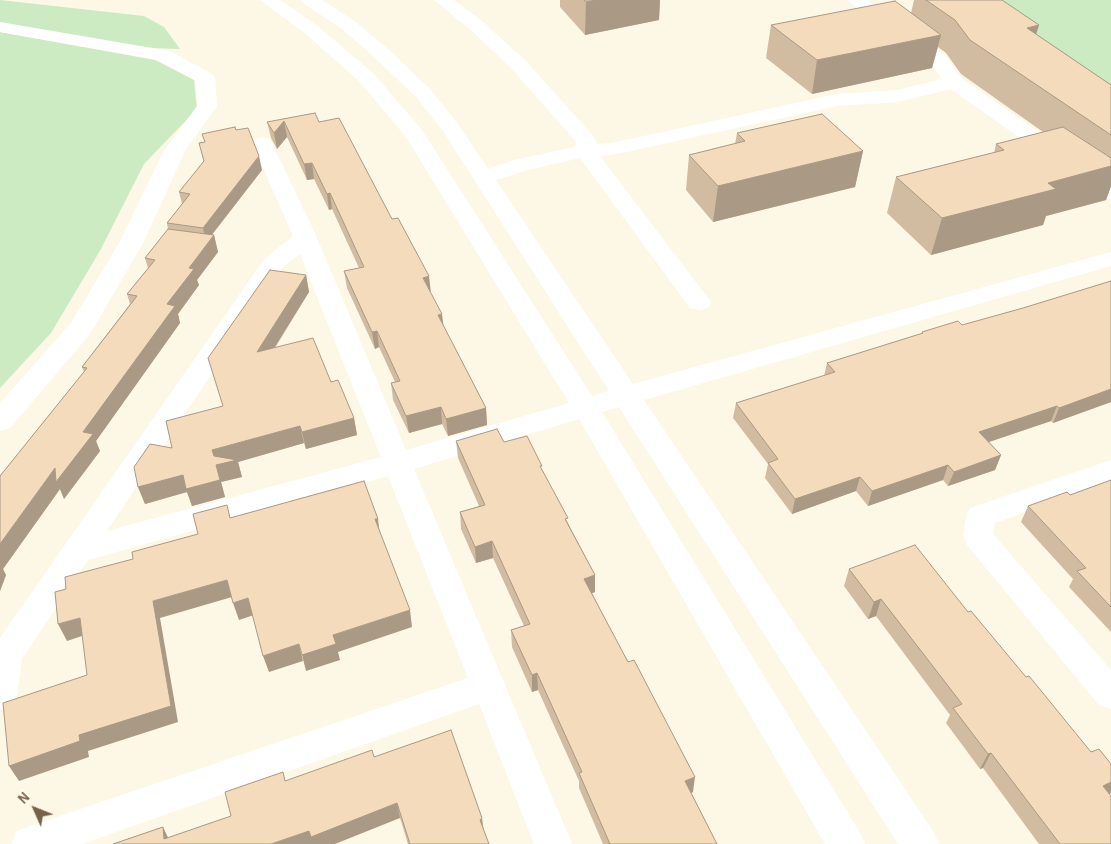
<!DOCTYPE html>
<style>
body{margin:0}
#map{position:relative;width:1111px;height:844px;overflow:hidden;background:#fdf8e5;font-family:"Alegreya Sans",sans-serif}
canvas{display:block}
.north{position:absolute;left:10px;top:784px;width:50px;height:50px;-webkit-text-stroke:4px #fffbeb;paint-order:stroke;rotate:314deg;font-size:14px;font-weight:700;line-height:20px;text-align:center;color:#766149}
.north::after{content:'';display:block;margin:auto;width:18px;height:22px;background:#766149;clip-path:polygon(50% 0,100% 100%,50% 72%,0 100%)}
</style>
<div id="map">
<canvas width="1111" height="844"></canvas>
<div class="north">N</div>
</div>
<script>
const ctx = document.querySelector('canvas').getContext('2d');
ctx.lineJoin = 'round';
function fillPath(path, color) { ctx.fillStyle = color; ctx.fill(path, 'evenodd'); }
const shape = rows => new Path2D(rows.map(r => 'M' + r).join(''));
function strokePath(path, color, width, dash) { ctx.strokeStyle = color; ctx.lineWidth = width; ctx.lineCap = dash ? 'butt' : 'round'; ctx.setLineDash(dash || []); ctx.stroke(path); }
fillPath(shape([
 [0,0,144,16,164,27,180,49,148,48,0,25],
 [944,0,1111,0,1111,115],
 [0,32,155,60,194,80,197,109,144,164,101,249,51,333,0,388]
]), '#ccebc3');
fillPath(shape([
 [260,0,280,0,319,27,374,74,422,130,592,396,609,391,443,131,416,97,373,56,341,28,304,4,301,0,322,0,353,20,387,48,430,89,458,124,488,169,514,160,575,147,576,142,512,69,471,30,434,0,454,0,483,22,526,61,594,137,597,144,612,143,837,94,898,90,942,79,931,63,847,0,867,0,945,55,961,78,1111,182,1111,199,1103,197,951,89,898,102,837,106,612,155,600,156,711,302,708,308,699,310,690,308,580,158,528,170,496,180,633,384,1111,252,1111,266,644,400,933,831,939,844,898,844,619,407,602,412,859,831,865,844,825,844,579,419,414,469,572,844,534,844,479,704,82,844,11,844,17,831,30,826,468,678,388,476,88,560,22,659,17,694,12,705,0,709,0,638,265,258,293,236,252,143,255,139,262,137,269,139,272,143,317,238,406,450,569,403,406,137,360,82,307,35,260,0],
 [300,254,381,457,107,531,282,268,300,254],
 [0,22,170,51,212,74,215,78,217,106,185,151,143,243,90,334,10,428,0,431,0,403,71,323,119,243,164,151,197,106,196,81,158,60,0,32,0,22],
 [1111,460,1111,482,995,523,993,534,1111,670,1111,709,1099,705,967,545,963,537,966,516,970,508,1111,460]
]), '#fff');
fillPath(shape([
 [560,0,660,0,659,20,585,35,560,7],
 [914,0,1002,0,1036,34,1111,85,1111,186,1106,200,1046,216,1043,225,931,255,887,213,896,177,994,153,996,144,1043,132,961,74,946,53,938,47,932,68,812,94,766,58,771,25,911,13],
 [267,122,319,122,430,292,443,325,486,408,487,425,448,436,442,424,409,433,393,400,391,383,395,382,379,347,375,349,347,288,344,271,359,268,332,209,329,210,314,179,307,180,287,137,277,149,271,138],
 [236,130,262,170,212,235,214,235,218,252,197,280,199,285,178,314,180,323,96,441,100,451,64,499,60,489,3,569,6,575,0,591,0,476,84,372,82,367,130,304,127,294,148,268,145,258,168,229,167,223,182,204,179,192,204,162,199,143,204,142],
 [737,133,863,151,855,187,713,222,686,190,689,155,735,144],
 [306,275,309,292,275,348,331,382,354,418,357,435,306,449,304,443,238,462,242,477,221,482,225,497,192,506,187,492,145,504,138,487,172,448,223,406,208,358],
 [962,325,1111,402,1053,423,1051,421,989,442,1001,455,995,470,948,486,943,480,868,506,856,491,792,514,765,478,768,464,733,418,736,403,824,376,827,363,921,334,922,332],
 [456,441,504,442,542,471,568,523,595,575,595,592,592,593,693,792,691,793,717,844,603,844,579,788,579,781,538,690,532,692,512,647,511,630,524,626,493,558,476,563,461,529,460,512,479,506,458,458],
 [1111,480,1111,632,1069,587,1073,579,1021,522,1028,506,1070,495],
 [849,569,968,612,1091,752,1111,764,1111,793,1109,794,1111,844,1039,844,983,768,980,769,946,723,950,715,876,616,868,619,844,586],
 [374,757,483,829,489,844,408,844,400,818,113,844,163,827,168,838,231,816,283,772,285,781]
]), '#d1bca2');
fillPath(shape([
 [596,0,660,0,659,20,585,35,586,2],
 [1039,25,1029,58,1027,28],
 [941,35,932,68,812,94,817,60],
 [284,121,287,137,277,149,274,133],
 [863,151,855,187,713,222,718,186],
 [259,156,262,170,206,242,203,228],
 [312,163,314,179,307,180,304,164],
 [1111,166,1111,186,1106,200,1046,216,1043,225,931,255,942,218,1048,183],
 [330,193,332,209,329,210,327,194],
 [214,235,218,252,197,280,199,285,178,314,180,323,96,441,100,451,64,499,60,489,3,569,6,575,0,591,0,544,55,468,83,432,167,304,189,268],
 [306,275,309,292,261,369,257,352],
 [429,276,431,293,423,278],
 [442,314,444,330,438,315],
 [377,331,379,347,375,349,372,332],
 [1111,389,1111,402,1053,423,1059,408],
 [1057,406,1051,421,974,447,979,432],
 [441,407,442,424,409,433,406,416],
 [486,408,487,425,448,436,446,419],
 [354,418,357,435,306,449,302,432],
 [300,426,304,443,238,462,242,477,221,482,225,497,192,506,187,492,145,504,138,487,212,450],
 [1001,455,995,470,948,486,954,472],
 [948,465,943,480,868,506,872,491],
 [860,477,856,491,792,514,795,499],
 [375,519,378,519,380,536],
 [492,541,493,558,476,563,475,547],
 [595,575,595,592,584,596,584,579],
 [227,580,232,597,160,618,178,722,88,751,89,757,19,781,9,766,153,601],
 [248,598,254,615,239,620,233,603],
 [881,599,876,616,868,619,874,602],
 [410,610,412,627,338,652,340,660,306,671,302,655,333,635],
 [80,618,88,634,67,641,58,624],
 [299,644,303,661,269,672,263,656],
 [537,673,538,690,532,692,532,675],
 [991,753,983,768,980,769,988,754],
 [695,777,693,792,682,797,685,781],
 [1111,782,1111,793,1092,801,1103,786],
 [397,803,400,818,335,844,271,844,309,831],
 [482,818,484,833,480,820],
 [163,827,170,842,164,839]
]), '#aa9984');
const building = shape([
 [584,0,596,0,586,2,584,0],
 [926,0,1002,0,1039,25,1027,28,1111,85,1111,135,970,40,955,20,926,0],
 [895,1,941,35,817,60,771,25,895,1],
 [315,113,319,122,339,118,392,219,398,218,429,276,423,278,442,314,438,315,486,408,446,419,441,407,406,416,391,383,400,381,377,331,372,332,344,271,364,267,330,193,327,194,312,163,304,164,284,121,274,133,267,122,315,113],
 [822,114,863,151,718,186,689,155,745,141,737,133,822,114],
 [235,127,236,130,248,128,259,156,203,228,167,223,190,194,179,192,204,161,199,143,205,142,202,134,235,127],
 [1063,127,1111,158,1111,166,1048,183,1056,189,942,218,896,177,1004,150,996,144,1063,127],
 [168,229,214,235,189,268,194,269,167,304,175,306,83,432,93,434,56,482,55,468,0,544,0,476,87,368,82,367,137,296,127,294,155,260,145,258,168,229],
 [270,270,306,275,257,352,313,338,331,382,338,380,354,418,302,432,300,426,212,450,214,456,237,460,216,465,220,480,186,489,183,475,138,487,134,467,150,444,172,448,166,421,223,406,208,358,270,270],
 [1111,281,1111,389,1059,408,1057,406,979,432,1001,455,954,472,948,465,872,491,860,477,795,499,768,463,778,459,736,403,835,372,827,363,923,333,922,332,958,321,962,325,1023,308,1111,281],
 [497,429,504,442,527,436,542,466,540,466,568,518,565,519,595,575,584,579,628,662,634,660,695,777,685,781,717,844,610,844,579,773,582,772,537,673,532,675,511,630,530,624,492,541,475,547,460,512,485,505,456,441,497,429],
 [1111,480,1111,607,1077,571,1086,568,1028,506,1067,492,1070,495,1111,480],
 [364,481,378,519,375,519,410,610,333,635,336,644,302,655,299,644,263,656,248,598,233,603,227,580,153,601,171,706,79,735,80,741,9,766,3,703,87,675,80,618,58,624,55,592,66,589,65,577,133,559,132,552,198,534,193,514,227,505,230,518,364,481],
 [915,545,968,612,971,611,1026,677,1029,676,1091,752,1099,749,1111,764,1111,782,1103,786,1111,796,1111,844,1060,844,991,753,988,754,953,708,962,704,881,599,874,602,849,569,915,545],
 [451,730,482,818,480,820,489,844,410,844,397,803,311,837,309,831,271,844,113,844,163,827,164,839,231,816,225,792,283,772,285,781,372,750,374,757,451,730]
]);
fillPath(building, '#f3dbbc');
strokePath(building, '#aa9984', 1);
</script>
